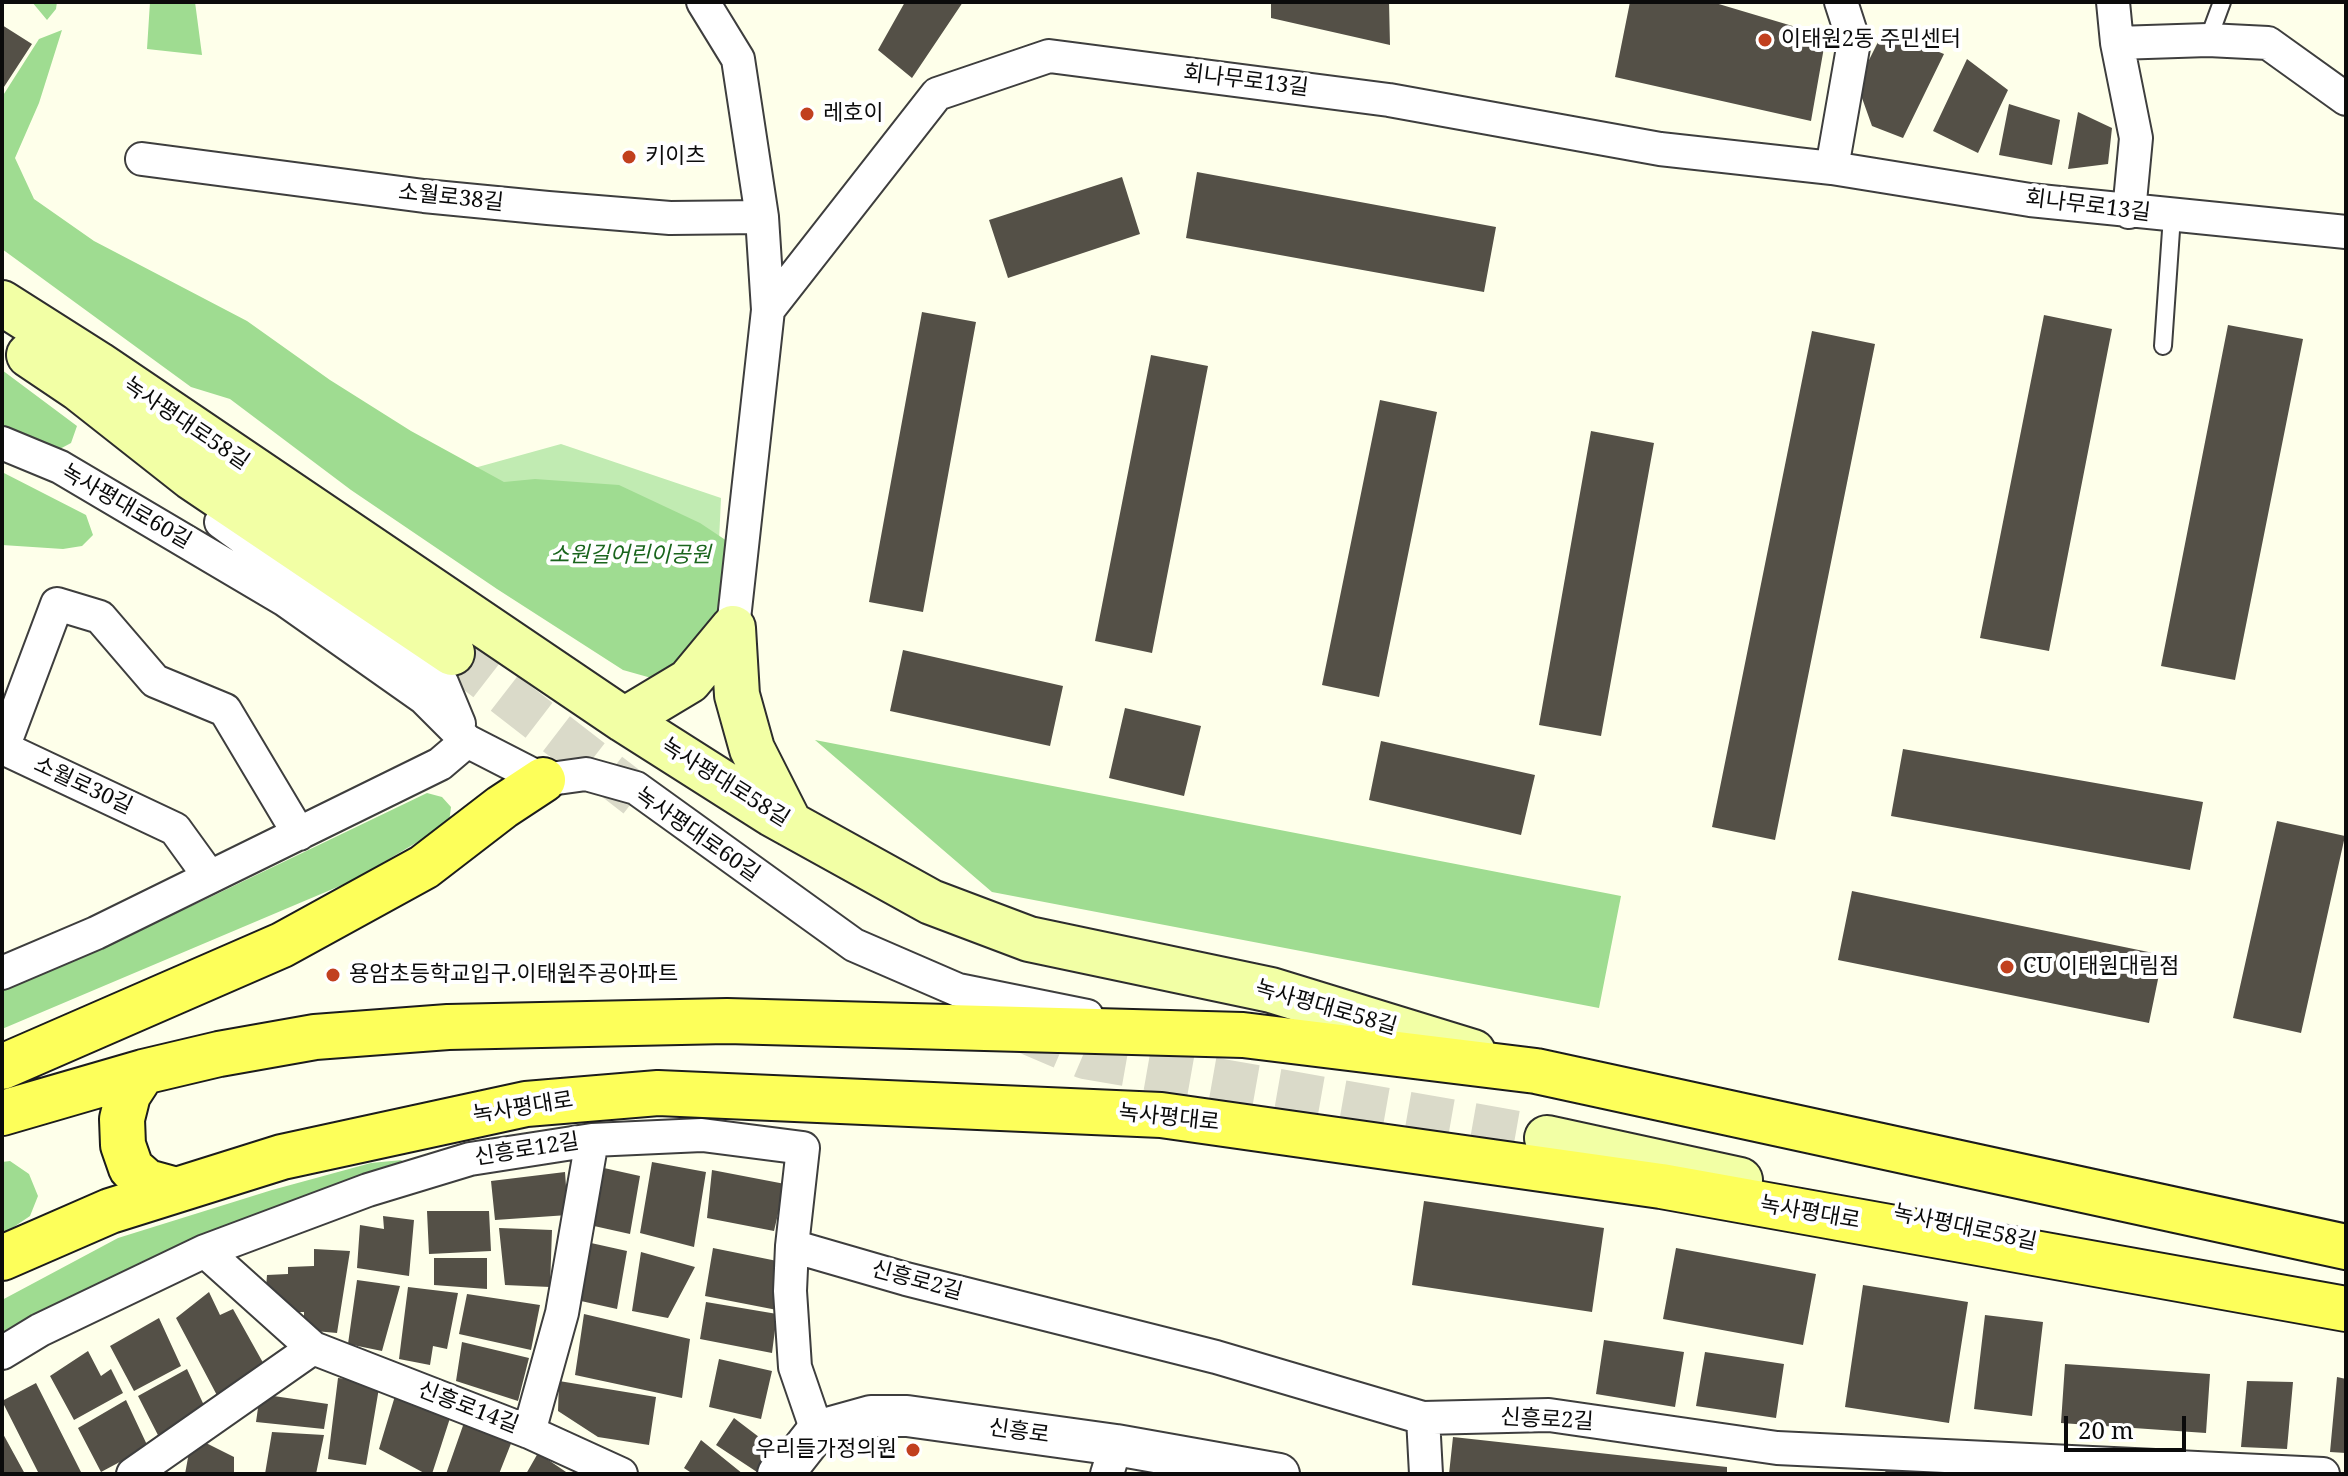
<!DOCTYPE html>
<meta charset="utf-8">
<style>
body{margin:0}
#map{position:relative;width:2348px;height:1476px;overflow:hidden;background:#feffea;font-family:"Noto Serif",serif}
canvas{display:block}
.frame{position:absolute;inset:0;border:4px solid #0b0b0b;pointer-events:none}
.scale{position:absolute;left:2064px;top:1416px;width:122px;height:36px;box-sizing:border-box;border:4px solid #0b0b0b;border-top:0;padding-left:10px;font-size:24px;line-height:28px;white-space:nowrap;color:#0b0b0b;-webkit-text-stroke:6px #fff;paint-order:stroke}
</style>
<div id="map">
<canvas width="2348" height="1476"></canvas>
<div class="frame"></div>
<div class="scale">20 m</div>
</div>
<script>
const ctx = document.querySelector('canvas').getContext('2d');
ctx.lineJoin = 'round';
function fillPath(path, color) { ctx.fillStyle = color; ctx.fill(path, 'evenodd'); }
const shape = rows => new Path2D(rows.map(r => 'M' + r).join(''));
function strokePath(path, color, width, dash) { ctx.strokeStyle = color; ctx.lineWidth = width; ctx.lineCap = dash ? 'butt' : 'round'; ctx.setLineDash(dash || []); ctx.stroke(path); }
function label(font, color, halo, rows, align = 'center') {
  ctx.font = font + ' "Noto Serif","Noto Sans KR",serif'; ctx.lineWidth = 8; ctx.setLineDash([]); ctx.textBaseline = 'middle'; ctx.strokeStyle = halo; ctx.fillStyle = color; for (const [text, x, y, turn = 0] of rows) {
    ctx.save(); ctx.translate(x, y); ctx.rotate((+turn || 0) * Math.PI / 180); ctx.textAlign = isNaN(turn) ? turn : align; if (halo) ctx.strokeText(text, 0, 0); ctx.fillText(text, 0, 0); ctx.restore();
  }
}
fillPath(shape([
 [561,444,721,498,716,606,384,493]
]), '#c1ebb2');
fillPath(shape([
 [32,2,57,2,56,9,47,20],
 [150,2,195,2,202,55,147,49],
 [62,30,39,103,15,158,34,199,94,241,247,321,330,380,411,431,504,482,535,479,619,485,700,523,730,543,718,621,662,681,623,670,497,589,351,490,230,399,191,387,2,249,2,97,39,39],
 [2,370,77,426,71,443,56,451,2,428],
 [2,472,86,515,93,535,82,546,63,549,2,545],
 [815,740,1621,896,1599,1008,992,892],
 [427,793,442,797,451,807,449,823,354,880,2,1029,2,991,198,903],
 [402,1160,397,1166,2,1342,2,1300,118,1238,272,1190,371,1163],
 [10,1161,29,1174,38,1196,30,1216,2,1235,2,1162]
]), '#9fdc91');
fillPath(shape([
 [905,2,963,2,912,78,878,50],
 [1271,2,1389,2,1390,45,1271,18],
 [1630,2,1712,2,1826,36,1811,121,1615,77],
 [2,25,32,44,2,90],
 [1884,30,1944,54,1903,138,1872,126,1857,84],
 [1967,59,2008,90,1978,153,1933,131],
 [2009,104,2060,120,2052,165,1999,155],
 [2078,112,2112,128,2108,164,2068,169],
 [1197,172,1496,227,1484,292,1186,238],
 [1122,177,1140,234,1008,278,989,220],
 [922,312,976,322,923,612,869,602],
 [2044,315,2112,329,2049,651,1980,638],
 [2228,325,2303,339,2235,680,2161,666],
 [1812,331,1875,344,1775,840,1712,827],
 [1151,355,1208,366,1152,653,1095,641],
 [1380,400,1437,412,1379,697,1322,685],
 [1591,431,1654,443,1601,736,1539,725],
 [903,650,1063,686,1050,746,890,711],
 [1125,708,1201,726,1184,796,1109,778],
 [1381,741,1535,775,1521,835,1369,800],
 [1903,749,2203,802,2190,870,1891,816],
 [2277,821,2345,836,2301,1033,2233,1018],
 [1852,891,2163,955,2149,1023,1838,960],
 [652,1162,706,1172,694,1247,640,1233],
 [604,1168,640,1176,630,1234,594,1226],
 [712,1170,785,1184,774,1231,707,1218],
 [565,1172,568,1215,495,1220,491,1181],
 [1424,1201,1604,1228,1592,1312,1412,1285],
 [427,1211,489,1211,491,1251,429,1254],
 [383,1216,414,1220,409,1276,357,1268,360,1225,384,1229],
 [499,1228,552,1230,550,1287,505,1285],
 [591,1243,627,1251,617,1309,581,1301],
 [713,1248,782,1262,777,1310,705,1296],
 [1676,1248,1816,1274,1803,1345,1663,1319],
 [314,1249,350,1251,337,1333,304,1330,304,1312,285,1312,265,1300,267,1275,288,1274,288,1267,314,1266],
 [641,1252,695,1267,668,1318,632,1311],
 [434,1258,487,1258,487,1289,434,1285],
 [357,1280,400,1286,382,1351,348,1344],
 [1863,1285,1968,1302,1949,1423,1845,1407],
 [408,1287,458,1293,447,1349,433,1346,430,1365,399,1359],
 [209,1292,220,1315,233,1309,266,1368,220,1401,176,1318],
 [467,1294,540,1305,531,1350,459,1334],
 [706,1302,777,1314,772,1353,700,1339],
 [584,1314,690,1339,682,1398,575,1375],
 [1985,1315,2043,1322,2032,1416,1974,1409],
 [159,1318,181,1366,134,1391,110,1346],
 [1604,1340,1684,1352,1675,1407,1596,1394],
 [462,1342,529,1358,518,1401,456,1381],
 [88,1351,101,1376,111,1369,123,1393,74,1420,50,1376],
 [1705,1352,1784,1364,1776,1418,1696,1406],
 [719,1359,772,1371,761,1419,709,1407],
 [2065,1364,2210,1374,2206,1433,2061,1423],
 [187,1369,209,1416,161,1441,138,1396],
 [2337,1377,2346,1379,2346,1453,2330,1452],
 [338,1378,380,1382,366,1465,328,1459],
 [559,1381,656,1397,649,1445,598,1437,558,1411],
 [2247,1381,2293,1382,2287,1449,2241,1447],
 [36,1383,82,1474,39,1474,2,1401],
 [398,1386,451,1415,432,1474,426,1474,379,1449],
 [260,1394,328,1404,324,1429,256,1422],
 [126,1400,148,1447,101,1472,78,1428],
 [466,1417,512,1441,499,1474,446,1474],
 [734,1418,776,1450,760,1474,716,1445],
 [2,1432,25,1474,2,1474],
 [272,1432,324,1435,316,1474,265,1474],
 [192,1436,234,1457,234,1474,185,1474],
 [1453,1437,1727,1467,1727,1474,1449,1474],
 [701,1440,743,1474,693,1474,684,1468],
 [538,1453,569,1474,526,1474],
 [1886,1466,1905,1469,1905,1474,1885,1474],
 [1909,1468,1935,1472,1935,1474,1908,1474]
]), '#545047');
strokePath(shape([
 [452,653,637,796],
 [1022,1030,1085,1057,1547,1138]
]), '#dadac9', 44, [44, 22]);
const service = shape([
 [2208,40,2222,2],
 [2163,346,2172,216]
]);
const minor = shape([
 [703,2,738,59,762,217,768,310,733,628],
 [2113,2,2117,43,2136,138,2129,212],
 [2117,43,2208,40,2268,43,2346,99],
 [142,159,424,196,548,208,670,218,762,217],
 [1832,168,1854,42,1841,2],
 [768,310,937,94,1049,56,1389,100,1660,149,1832,168,2030,200,2346,232],
 [2,443,60,467,285,600,424,698,467,741,543,780,586,774,636,788,854,945,958,990,1087,1016],
 [221,522,442,683,459,724],
 [209,876,175,829,3,748,57,604,100,617,155,681,225,710,299,834],
 [2,973,96,933,440,764,467,741],
 [792,1246,906,1279,1216,1357,1423,1418,1549,1415,1777,1448,2323,1474],
 [205,1251,313,1348,529,1432,621,1474],
 [2,1353,40,1330,205,1251,368,1190,470,1159,592,1140,702,1135,803,1148,792,1246,790,1291,795,1367,817,1431],
 [1423,1418,1426,1474],
 [529,1432,562,1313,592,1140],
 [133,1474,313,1348],
 [1107,1474,1116,1445]
]);
const tertiary = shape([
 [778,1474,795,1459,817,1431,871,1416,907,1416,1116,1445,1279,1474]
]);
const secondary = shape([
 [2,303,98,364,624,720,772,814,931,902,1029,939,1271,990,1473,1052],
 [29,355,78,388,191,477,452,653],
 [624,720,689,681,733,628,737,695,752,749,790,824],
 [1547,1138,1740,1180]
]);
const primary = shape([
 [2,1067,282,945,424,867,502,807,543,780],
 [143,1072,128,1095,122,1119,123,1145,131,1168,147,1182,176,1190],
 [2,1113,143,1072,219,1054,315,1037,448,1027,727,1021,1243,1035,1536,1071,2346,1247],
 [2,1258,110,1211,282,1157,526,1104,658,1093,1161,1115,1661,1186,2346,1309]
]);
strokePath(service, '#3e3e3e', 20);
strokePath(minor, '#3e3e3e', 36);
strokePath(tertiary, '#3e3e3e', 44);
strokePath(secondary, '#2d2d2d', 48);
strokePath(primary, '#1c1c1c', 48);
strokePath(service, '#fff', 16);
strokePath(minor, '#fff', 32);
strokePath(tertiary, '#fff', 40);
strokePath(secondary, '#f2ffa5', 44);
strokePath(primary, '#fdff5a', 44);
for (const [x, y, r, color] of [
 [1765,40,8,"#c1401e"],
 [807,114,8,"#c1401e"],
 [629,157,8,"#c1401e"],
 [2007,967,8,"#c1401e"],
 [333,975,8,"#c1401e"],
 [913,1450,8,"#c1401e"]
]) { const dot = new Path2D(); dot.arc(x, y, r, 0, 2 * Math.PI); ctx.fillStyle = color; ctx.fill(dot); strokePath(dot, '#fff', 3); }
label('22px', '#0b0b0b', '#fff', [
 ["이태원2동 주민센터",1781,40],
 ["레호이",823,114],
 ["키이츠",645,157],
 ["CU 이태원대림점",2023,967],
 ["용암초등학교입구.이태원주공아파트",349,975],
 ["우리들가정의원",897,1450,"right"]
], 'left');
label('22px', '#0b0b0b', '#fff', [
 ["회나무로13길",1246,81,7],
 ["소월로38길",451,198,6],
 ["회나무로13길",2088,206,7],
 ["녹사평대로58길",186,424,34],
 ["녹사평대로60길",126,507,30],
 ["녹사평대로58길",725,783,32],
 ["소월로30길",83,786,25],
 ["녹사평대로60길",697,835,35],
 ["녹사평대로58길",1326,1008,16],
 ["녹사평대로",523,1108,-9],
 ["녹사평대로",1169,1118,6],
 ["신흥로12길",527,1150,-9],
 ["녹사평대로",1810,1213,10],
 ["녹사평대로58길",1965,1228,12],
 ["신흥로2길",917,1281,15],
 ["신흥로14길",468,1408,21],
 ["신흥로2길",1547,1420,3],
 ["신흥로",1019,1432,8]
]);
label('italic 22px', '#1a651d', '#fff', [
 ["소원길어린이공원",630,556]
]);
</script>
